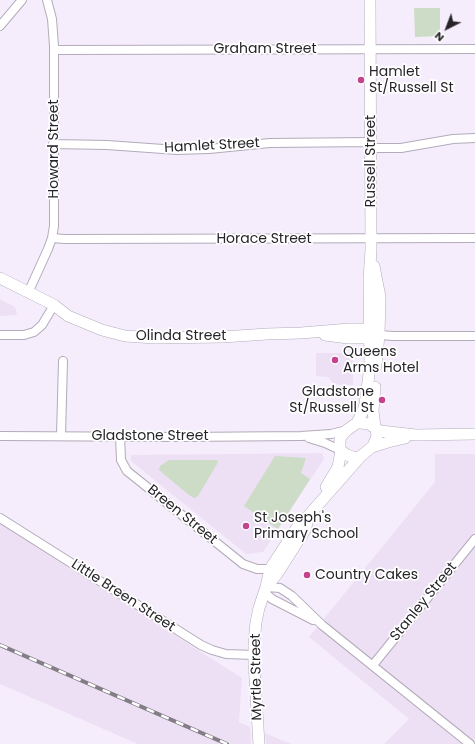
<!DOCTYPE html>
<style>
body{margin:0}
#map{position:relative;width:475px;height:744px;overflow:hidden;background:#f6edfc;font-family:Poppins,sans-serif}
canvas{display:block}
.north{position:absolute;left:427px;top:8px;width:40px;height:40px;-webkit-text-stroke:3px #fff;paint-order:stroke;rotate:222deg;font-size:11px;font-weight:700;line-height:16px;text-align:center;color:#272429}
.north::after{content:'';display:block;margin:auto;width:14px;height:18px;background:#272429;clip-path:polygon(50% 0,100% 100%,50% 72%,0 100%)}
</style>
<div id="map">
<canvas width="475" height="744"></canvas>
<div class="north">N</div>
</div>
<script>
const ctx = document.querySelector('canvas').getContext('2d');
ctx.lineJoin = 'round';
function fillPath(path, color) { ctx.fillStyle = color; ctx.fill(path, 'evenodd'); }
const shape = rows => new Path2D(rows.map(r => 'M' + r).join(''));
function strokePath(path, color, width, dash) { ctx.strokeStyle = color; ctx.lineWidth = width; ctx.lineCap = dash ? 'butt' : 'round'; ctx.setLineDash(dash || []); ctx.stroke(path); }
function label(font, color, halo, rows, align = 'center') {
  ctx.font = font + ' Poppins,sans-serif'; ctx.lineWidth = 3.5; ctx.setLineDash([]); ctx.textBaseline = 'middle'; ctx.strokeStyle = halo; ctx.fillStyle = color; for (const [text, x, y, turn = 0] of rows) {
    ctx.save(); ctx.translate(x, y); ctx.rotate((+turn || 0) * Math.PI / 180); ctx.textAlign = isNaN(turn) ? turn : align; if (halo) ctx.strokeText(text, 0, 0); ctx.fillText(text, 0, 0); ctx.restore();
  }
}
fillPath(shape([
 [0,299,15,307,17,315,0,316],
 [316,353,353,353,353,385,340,385,333,383,328,377,316,376],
 [322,453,324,459,263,552,246,554,131,461,131,455],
 [435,454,475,454,475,744,384,744,409,719,309,637,435,482],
 [0,524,242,678,239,722,250,727,251,744,138,744,0,684],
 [265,733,291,744,266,744]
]), '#ede0f5');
fillPath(shape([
 [414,8,440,8,440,36,415,37],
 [275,456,306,458,301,473,310,479,278,529,244,506],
 [169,460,218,460,217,464,198,496,194,498,189,495,159,470,160,466]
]), '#cddcc6');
const street = shape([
 [0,26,22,0],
 [54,50,475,49],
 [53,144,107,145,177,150,209,149,270,143,371,142],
 [371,148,401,148,453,139,475,138],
 [52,238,65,239,475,238],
 [28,293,48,249,52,238,54,226,54,46,52,19,47,0],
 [0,335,24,335,34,332,42,325,54,305],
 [379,335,393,336,475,336],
 [0,436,181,437,301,436,331,434,347,430],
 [61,436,63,361],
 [120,436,121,460,127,471,243,564,257,569,270,569],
 [309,438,325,443,340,450],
 [0,518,201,645,212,650,226,654,254,655],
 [266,587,280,588,292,596,322,625,470,744],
 [264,592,272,599,313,620],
 [373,665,475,539]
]);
const secondary = shape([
 [374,266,380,297,379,335,376,366],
 [0,278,54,305,68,316,102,330,125,336,155,338,223,337,267,334,301,333,349,329,369,329,379,335],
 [325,335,348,338,370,338,377,335],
 [375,387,373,411,374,419,375,428,376,429,377,436,373,446,361,456,355,458,347,455,340,450,340,439,343,434,347,430,357,423,361,423,369,424,375,428],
 [357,423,363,411,365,404,370,367,369,279,371,250,370,0],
 [376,429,381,431,389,432,416,435,475,434],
 [372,447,388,442,405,438],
 [326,487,338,467,341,451],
 [268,585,277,574,305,530,309,516],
 [259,744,254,663,254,643,256,622,259,608,266,587,270,569,298,526,309,515,361,456]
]);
strokePath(street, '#b3abb9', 10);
strokePath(secondary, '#b3abb9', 12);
strokePath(street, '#fff', 8);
strokePath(secondary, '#fff', 11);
const rail = shape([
 [0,645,227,744]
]);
strokePath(rail, '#827d86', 4);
strokePath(rail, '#fff', 2.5, [8]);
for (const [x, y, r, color] of [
 [361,80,4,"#c3438d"],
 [335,360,4,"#c3438d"],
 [382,400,4,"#c3438d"],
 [246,526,4,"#c3438d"],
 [307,575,4,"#c3438d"]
]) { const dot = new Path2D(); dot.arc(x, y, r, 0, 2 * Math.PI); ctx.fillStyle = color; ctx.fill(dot); strokePath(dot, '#fff', 1.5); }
label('14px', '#272429', '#fff', [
 ["Graham Street",265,49],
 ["Hamlet Street",212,146,-3],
 ["Howard Street",54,149,-90],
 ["Russell Street",371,161,-90],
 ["Horace Street",264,239],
 ["Olinda Street",181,336],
 ["Gladstone Street",150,436],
 ["Breen Street",182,515,39],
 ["Little Breen Street",123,596,33],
 ["Stanley Street",424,602,-51],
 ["Myrtle Street",257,677,-91]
]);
label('14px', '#272429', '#fff', [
 ["Hamlet",369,72],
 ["St/Russell St",369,88],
 ["Queens",343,352],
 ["Arms Hotel",343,368],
 ["Gladstone",374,392,"right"],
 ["St/Russell St",374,408,"right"],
 ["St Joseph's",254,518],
 ["Primary School",254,534],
 ["Country Cakes",315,575]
], 'left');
</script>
